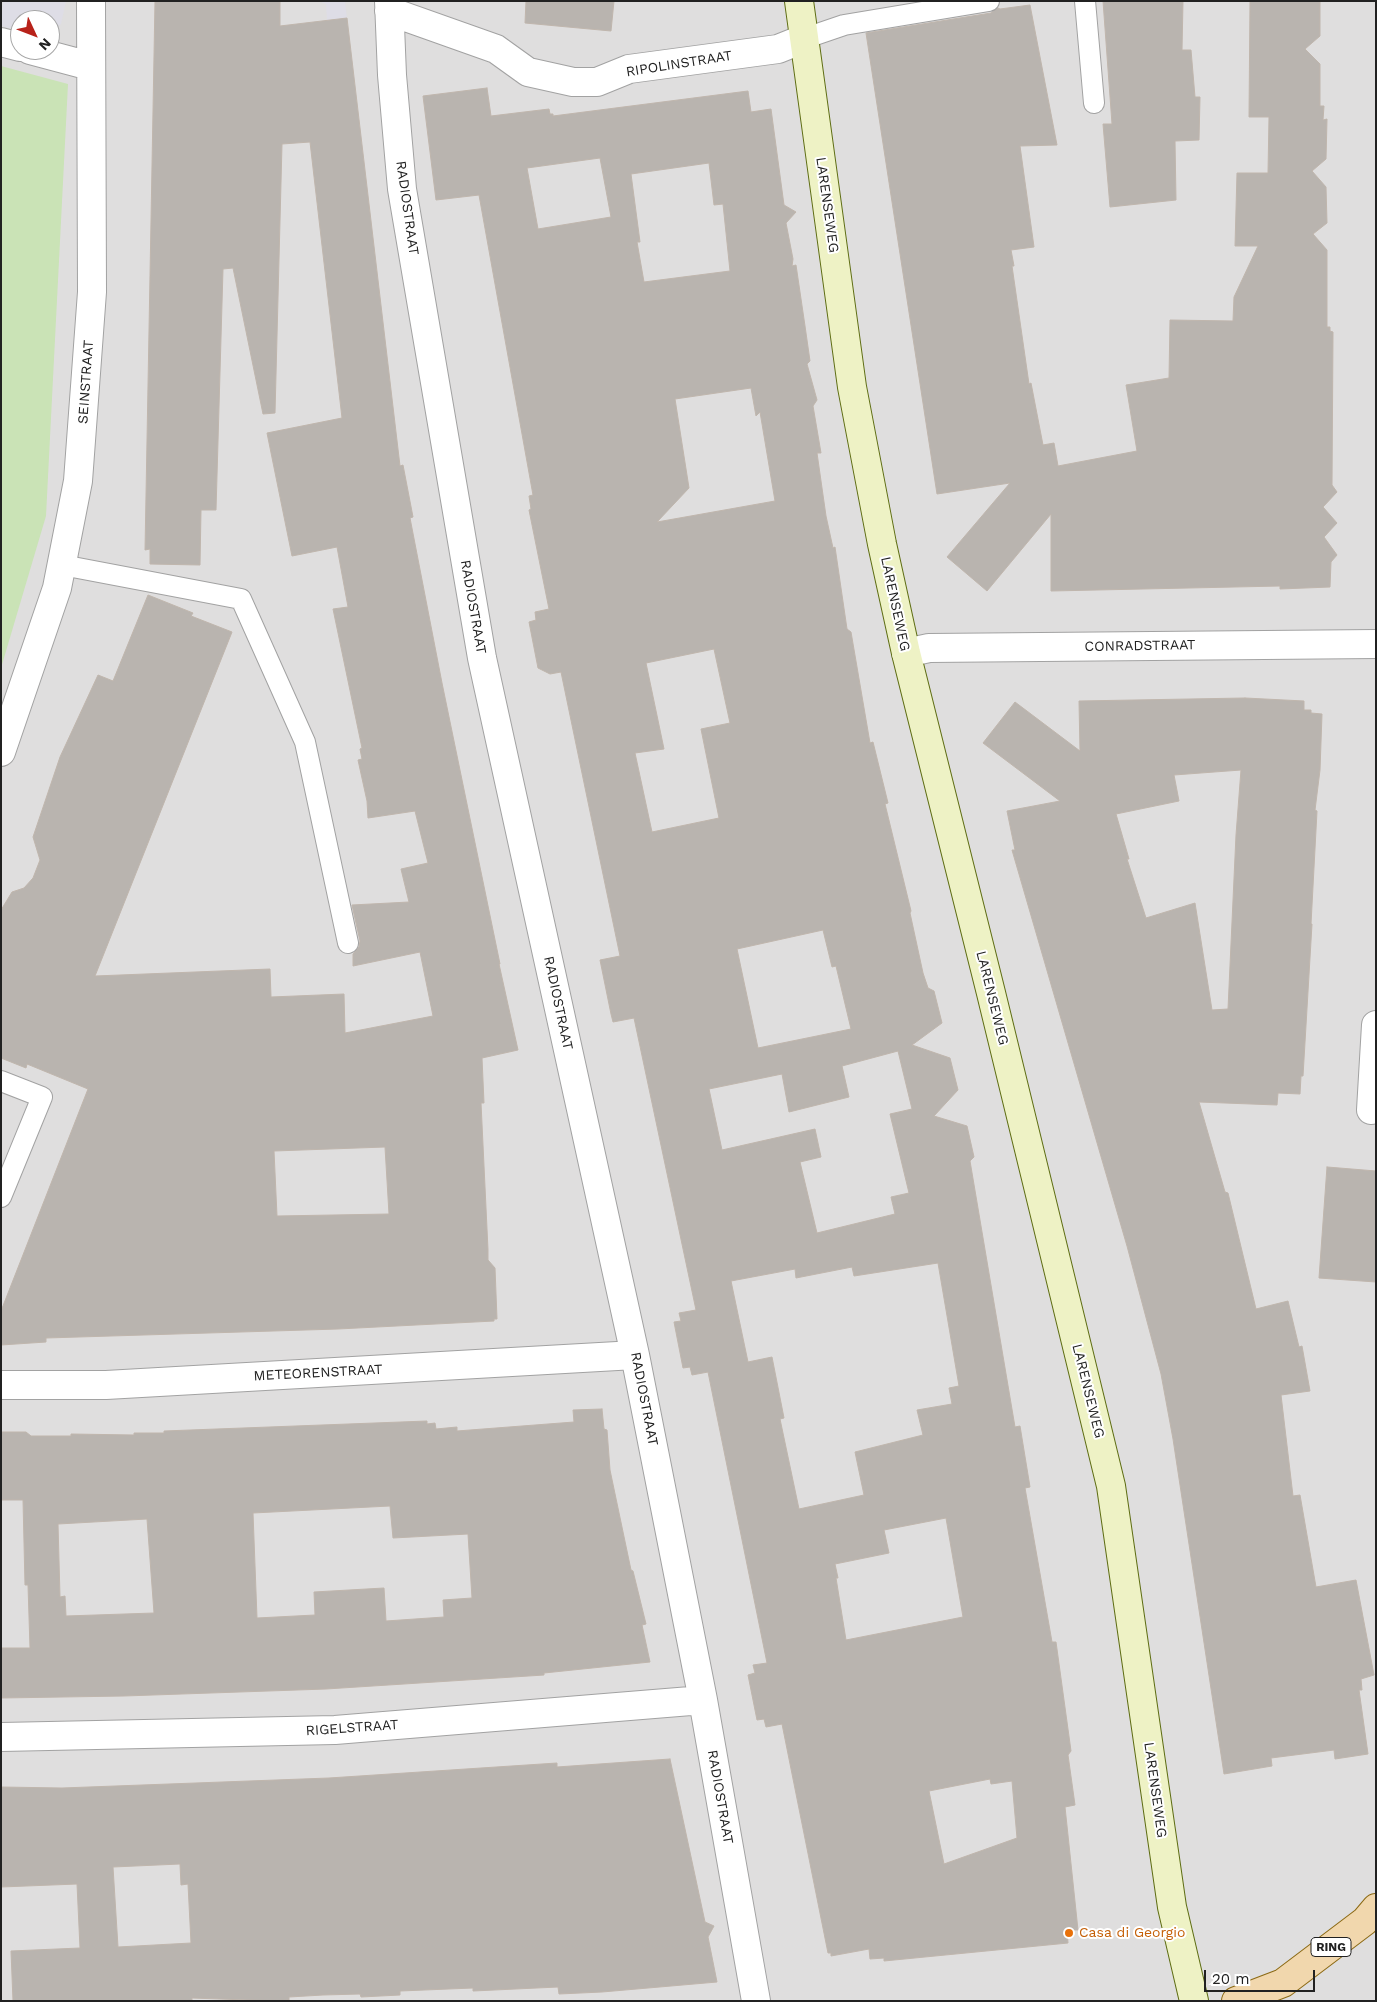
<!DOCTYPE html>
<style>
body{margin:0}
#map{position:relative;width:1377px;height:2002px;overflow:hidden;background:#f0eee9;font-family:"Work Sans",sans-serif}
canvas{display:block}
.frame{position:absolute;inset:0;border:2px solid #212121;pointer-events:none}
.north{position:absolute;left:10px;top:10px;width:50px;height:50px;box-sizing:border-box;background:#fff;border:1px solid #a6a6a6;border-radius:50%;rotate:133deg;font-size:14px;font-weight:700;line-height:20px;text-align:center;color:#212121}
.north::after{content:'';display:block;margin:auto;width:18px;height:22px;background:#b8221a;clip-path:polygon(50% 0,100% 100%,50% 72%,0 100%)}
.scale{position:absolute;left:1204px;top:1970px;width:111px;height:22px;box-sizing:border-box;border:2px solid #212121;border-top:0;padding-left:6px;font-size:15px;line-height:18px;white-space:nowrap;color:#212121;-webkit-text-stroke:4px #fff;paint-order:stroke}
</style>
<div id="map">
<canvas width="1377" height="2002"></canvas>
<div class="frame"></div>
<div class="north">N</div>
<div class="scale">20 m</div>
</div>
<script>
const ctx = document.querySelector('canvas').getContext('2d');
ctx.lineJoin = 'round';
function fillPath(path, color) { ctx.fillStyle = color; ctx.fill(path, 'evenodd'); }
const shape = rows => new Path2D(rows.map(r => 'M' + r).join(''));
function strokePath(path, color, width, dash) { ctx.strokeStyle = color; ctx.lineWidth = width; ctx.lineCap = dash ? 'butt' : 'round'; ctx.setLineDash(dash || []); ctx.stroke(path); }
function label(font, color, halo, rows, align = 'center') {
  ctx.font = font + ' "Work Sans",sans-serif'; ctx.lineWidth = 4; ctx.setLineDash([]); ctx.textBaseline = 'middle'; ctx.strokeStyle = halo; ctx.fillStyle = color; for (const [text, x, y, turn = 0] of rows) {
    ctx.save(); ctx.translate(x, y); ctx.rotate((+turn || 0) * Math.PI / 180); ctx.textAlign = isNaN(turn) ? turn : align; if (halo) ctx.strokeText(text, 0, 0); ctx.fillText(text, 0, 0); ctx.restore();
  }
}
fillPath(shape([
 [1,1,1376,1,1376,2001,1,2001],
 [20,20,50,20,50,50,20,50]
]), '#dfdede');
fillPath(shape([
 [1,66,68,84,46,516,1,668]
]), '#cae3b6');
fillPath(shape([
 [3,1,66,1,61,24,50,33,50,20,20,20,20,31,1,26],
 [319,1,345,1,347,18,327,20,326,4]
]), '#dedde6');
const building = shape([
 [155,1,280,1,280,26,347,18,400,466,403,465,413,517,410,518,442,683,500,964,499,964,518,1050,482,1058,484,1103,481,1103,488,1250,488,1260,495,1268,497,1319,494,1319,494,1321,338,1329,46,1338,46,1342,1,1345,1,1311,88,1089,27,1064,26,1068,1,1058,1,910,12,892,24,888,33,878,40,860,33,837,60,757,98,675,113,681,148,595,193,613,191,616,232,632,95,976,270,969,271,997,344,994,345,1033,433,1016,420,952,353,966,353,954,359,947,360,941,352,905,409,902,401,869,428,863,415,811,368,818,367,801,358,760,362,759,360,749,362,748,333,609,348,607,337,547,292,556,267,433,342,418,310,142,282,144,275,413,263,414,233,268,223,269,216,510,201,510,200,565,150,564,150,549,145,550,155,1],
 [385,1147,389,1214,277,1216,274,1151,385,1147],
 [526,1,614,1,611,31,525,23,526,1],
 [1103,1,1183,1,1182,50,1191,50,1195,97,1200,97,1199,140,1175,141,1176,200,1110,207,1103,124,1112,124,1103,1],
 [1250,1,1320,1,1320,36,1305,49,1320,64,1320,106,1324,106,1323,120,1327,119,1326,159,1312,171,1326,187,1327,223,1313,234,1327,250,1327,327,1330,327,1330,331,1333,332,1332,485,1337,492,1323,507,1337,523,1324,537,1337,555,1331,562,1330,587,1280,589,1280,586,1051,591,1051,514,987,591,947,557,1010,483,937,494,866,33,991,13,998,8,1000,9,1030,5,1057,145,1020,146,1034,247,1011,250,1014,266,1012,266,1029,384,1031,383,1043,445,1054,443,1058,466,1137,451,1126,385,1169,378,1170,320,1233,321,1234,297,1258,246,1235,246,1237,173,1268,173,1269,117,1249,117,1250,1],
 [487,88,491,116,549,109,550,114,553,114,553,116,748,91,751,112,771,109,784,205,796,212,786,223,793,259,792,266,796,265,805,326,810,361,807,364,817,400,813,406,821,453,817,453,826,516,833,548,835,547,847,629,851,632,870,743,873,742,888,803,885,804,911,911,910,913,923,973,928,988,934,991,942,1023,912,1045,950,1058,958,1090,934,1116,967,1126,974,1157,970,1161,1015,1427,1020,1426,1030,1487,1025,1488,1052,1642,1056,1642,1071,1751,1068,1755,1075,1805,1065,1807,1078,1930,1067,1930,1068,1943,884,1961,884,1958,870,1959,869,1949,831,1956,831,1953,828,1953,782,1724,766,1727,764,1719,757,1720,748,1675,755,1673,753,1665,767,1663,708,1372,692,1375,690,1367,683,1368,674,1322,681,1321,679,1313,696,1310,634,1018,613,1022,611,1014,600,960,620,956,561,672,550,674,538,668,529,622,536,620,535,612,549,609,529,510,531,509,529,496,533,495,479,195,436,200,423,96,487,88],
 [600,158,611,217,538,229,527,168,600,158],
 [709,163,714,205,723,204,730,271,644,282,637,242,640,242,631,174,709,163],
 [751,388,756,416,760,412,775,501,657,522,689,488,675,399,751,388],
 [714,649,730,723,701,729,719,818,652,832,635,753,664,749,646,663,714,649],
 [823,930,832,967,836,966,851,1029,758,1048,737,949,823,930],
 [898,1051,912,1109,890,1114,909,1193,891,1197,895,1214,817,1233,800,1162,821,1157,815,1129,722,1150,709,1089,782,1074,789,1112,849,1097,842,1066,898,1051],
 [938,1263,959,1386,949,1388,952,1404,917,1410,923,1435,855,1452,864,1495,799,1509,780,1419,784,1418,772,1357,748,1362,731,1281,795,1269,796,1278,852,1267,854,1276,938,1263],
 [946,1518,963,1617,846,1640,836,1578,838,1578,835,1564,889,1553,884,1530,946,1518],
 [990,1779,991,1784,1012,1781,1017,1838,944,1864,929,1791,990,1779],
 [1245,698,1304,701,1304,710,1311,710,1311,713,1322,714,1320,770,1315,810,1317,811,1311,924,1312,924,1303,1076,1301,1076,1300,1094,1278,1093,1277,1105,1199,1102,1225,1192,1228,1193,1256,1309,1288,1301,1299,1347,1302,1346,1310,1391,1281,1395,1293,1496,1300,1495,1316,1587,1356,1580,1374,1675,1361,1679,1362,1690,1359,1690,1368,1754,1335,1759,1334,1750,1271,1758,1272,1766,1224,1774,1173,1439,1161,1374,1127,1246,1012,850,1015,850,1007,811,1060,801,983,743,1015,702,1080,751,1079,701,1245,698],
 [1241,770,1236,835,1228,1009,1212,1010,1195,903,1146,918,1127,859,1129,859,1116,814,1179,801,1174,775,1241,770],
 [1327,1167,1376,1171,1376,1282,1319,1278,1327,1167],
 [602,1409,604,1429,607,1430,610,1470,631,1570,633,1571,646,1624,642,1625,650,1662,544,1673,544,1675,326,1689,124,1696,1,1698,1,1648,30,1648,28,1585,25,1585,23,1500,1,1500,1,1432,26,1432,31,1436,71,1436,71,1434,134,1435,134,1433,164,1433,164,1431,427,1421,427,1424,435,1423,436,1429,457,1427,457,1431,574,1422,573,1410,602,1409],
 [390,1506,393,1538,468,1534,472,1598,443,1600,444,1617,386,1621,384,1588,314,1592,315,1615,257,1618,253,1513,390,1506],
 [147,1519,154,1613,66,1616,65,1596,60,1597,58,1524,147,1519],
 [670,1759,705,1922,714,1926,708,1937,717,1982,602,1992,559,1994,558,1987,473,1991,473,1988,400,1991,400,1995,361,1997,360,1994,323,1995,289,1997,289,2000,275,2001,192,1998,192,2001,13,2001,11,1951,80,1948,77,1884,1,1887,1,1787,62,1788,329,1778,557,1763,557,1767,670,1759],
 [180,1864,181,1885,188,1884,191,1943,118,1947,113,1867,180,1864]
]);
fillPath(building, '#b9b4af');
strokePath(building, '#c0b6ad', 1);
const lane = shape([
 [1085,1,1094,103],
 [803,39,844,25,989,1],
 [62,565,241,599,305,742,348,943],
 [1,1081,42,1097,1,1197]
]);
const street = shape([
 [389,1,392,75,402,189,482,658,635,1355,703,1700,756,2001],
 [389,11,496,49,528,72,573,82,597,82,629,69,778,49,803,39],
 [1,42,20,47],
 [30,50,90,66],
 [906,653,929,648,1376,644],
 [1,752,57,588,78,481,92,292,91,1],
 [1371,1110,1376,1025],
 [1,1385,106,1385,635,1355],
 [1,1737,335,1730,703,1700]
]);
const secondary = shape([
 [799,1,852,387,882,544,906,653,991,993,1111,1486,1172,1907,1194,2001]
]);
const primary = shape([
 [1236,2001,1283,1983,1365,1921,1376,1908]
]);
strokePath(lane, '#a2a2a2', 22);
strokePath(street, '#a2a2a2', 30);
strokePath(secondary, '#5e6d13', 30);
strokePath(primary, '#8b6913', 30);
strokePath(lane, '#fff', 20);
strokePath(street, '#fff', 28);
strokePath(secondary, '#eef2c5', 28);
strokePath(primary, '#f1d7ad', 28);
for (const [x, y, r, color] of [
 [1069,1933,5,"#e8710a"]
]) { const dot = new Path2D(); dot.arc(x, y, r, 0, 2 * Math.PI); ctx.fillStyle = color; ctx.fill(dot); strokePath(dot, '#fff', 2); }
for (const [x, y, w] of [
 [1331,1947,40]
]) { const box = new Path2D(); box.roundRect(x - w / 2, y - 9.5, w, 19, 4); ctx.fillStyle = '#fff'; ctx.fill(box); strokePath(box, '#212121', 1); }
label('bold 12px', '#212121', null, [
 ["RING",1331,1947]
]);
label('14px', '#212121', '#fff', [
 ["RIPOLINSTRAAT",679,64,-9],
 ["LARENSEWEG",827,205,82],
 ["RADIOSTRAAT",407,208,82],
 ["SEINSTRAAT",86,382,-86],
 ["LARENSEWEG",895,604,78],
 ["RADIOSTRAAT",473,607,80],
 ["CONRADSTRAAT",1140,646,-1],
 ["LARENSEWEG",992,998,76],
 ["RADIOSTRAAT",558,1003,78],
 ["METEORENSTRAAT",318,1373,-3],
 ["LARENSEWEG",1088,1391,76],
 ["RADIOSTRAAT",644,1399,79],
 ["RIGELSTRAAT",352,1728,-4],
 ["LARENSEWEG",1155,1790,82],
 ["RADIOSTRAAT",720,1797,80]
]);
label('14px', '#c56008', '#fff', [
 ["Casa di Georgio",1079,1933]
], 'left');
</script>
